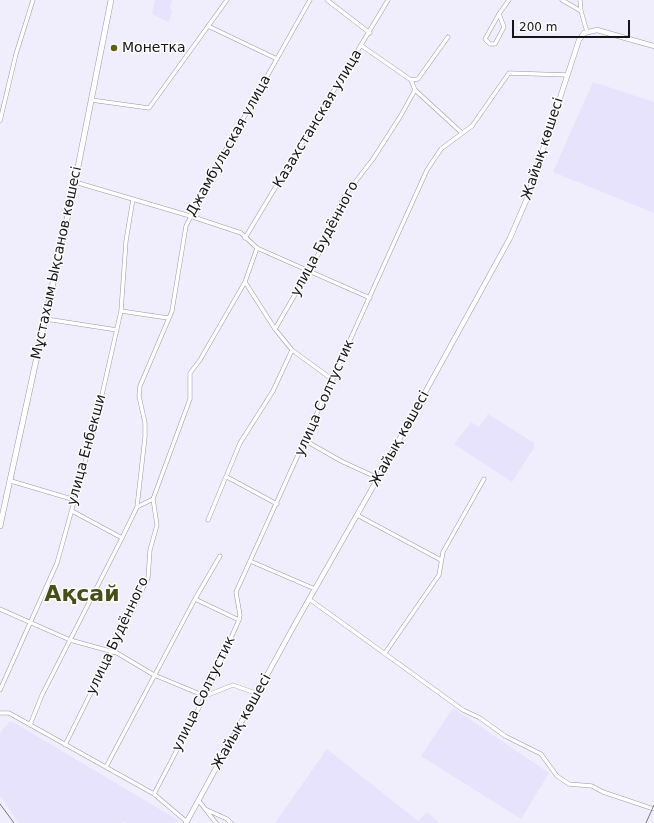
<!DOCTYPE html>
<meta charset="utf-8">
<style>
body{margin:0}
#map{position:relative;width:654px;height:823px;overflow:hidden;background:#f0edfc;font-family:"DejaVu Sans",sans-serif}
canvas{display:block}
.scale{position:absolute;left:512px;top:20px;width:118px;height:18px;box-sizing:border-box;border:2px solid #15141a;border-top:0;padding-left:5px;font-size:12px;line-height:14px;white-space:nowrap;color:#15141a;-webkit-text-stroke:3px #fdfdfd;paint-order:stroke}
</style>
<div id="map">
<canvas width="654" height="823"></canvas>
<div class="scale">200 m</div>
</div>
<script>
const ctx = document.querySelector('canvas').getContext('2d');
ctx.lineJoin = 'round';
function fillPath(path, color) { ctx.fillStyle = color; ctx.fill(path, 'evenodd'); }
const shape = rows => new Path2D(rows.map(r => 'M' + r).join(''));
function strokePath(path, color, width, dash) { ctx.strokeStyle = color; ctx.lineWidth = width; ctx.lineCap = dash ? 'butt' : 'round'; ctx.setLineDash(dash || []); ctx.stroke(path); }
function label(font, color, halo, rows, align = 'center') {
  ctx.font = font + ' "DejaVu Sans",sans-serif'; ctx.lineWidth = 3; ctx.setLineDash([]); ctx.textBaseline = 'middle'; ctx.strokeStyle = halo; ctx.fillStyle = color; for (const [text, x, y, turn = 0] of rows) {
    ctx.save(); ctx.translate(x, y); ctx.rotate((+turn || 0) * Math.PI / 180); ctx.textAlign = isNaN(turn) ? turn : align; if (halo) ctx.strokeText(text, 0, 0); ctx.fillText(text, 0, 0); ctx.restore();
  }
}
fillPath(shape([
 [155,0,172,0,170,7,172,12,169,22,152,14],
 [593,82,654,102,654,213,553,172],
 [488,414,534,443,534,448,512,482,454,444,471,422,479,427],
 [453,708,549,773,521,819,421,756],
 [9,722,13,722,178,820,177,823,127,823,124,821,122,823,19,823,0,796,0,733],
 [327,749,418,821,427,812,439,823,275,823]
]), '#e8e3fc');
const minor = shape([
 [327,0,370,33],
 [562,0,581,11,587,32],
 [580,0,581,11],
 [499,14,504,27,495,44,490,44,485,39,499,14,509,0],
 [208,26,277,59],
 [362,46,411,80,415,90,462,133],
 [411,80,418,79,448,37],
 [91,100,149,108,227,0],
 [0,121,16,54,33,0],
 [75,182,190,216,241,233,257,248,370,298],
 [245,238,388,0],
 [257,248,245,282,275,329,292,350,333,380],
 [121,311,168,318],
 [46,319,117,330],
 [275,329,319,253,343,198,373,159,400,117,415,90],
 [306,441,341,461,378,478],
 [227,477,277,504],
 [11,481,75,500],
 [137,507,153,499],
 [72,511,122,538],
 [357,515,441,560],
 [208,520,240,443,273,391,292,350],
 [250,561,315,589],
 [195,599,239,620],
 [309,599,463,710,480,718,505,736,541,754,557,776,569,784,592,786,603,792,654,809],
 [0,609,70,640,117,653,154,675,205,696,233,685,258,694],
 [385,653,439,575,443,552,484,479],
 [0,690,57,563,94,430,121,311,126,241,133,199],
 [0,713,9,713,154,794,187,822],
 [30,725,42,695,122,538,137,507,145,437,145,423,139,396,140,386,172,311,186,226,211,176,310,0],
 [65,745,148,578,150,550,157,525,153,499,190,399,190,373,200,360,245,282],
 [106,767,195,599,220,556],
 [154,794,205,696,239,620,240,615,236,592,427,170,441,149,472,126,509,73,567,75],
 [199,801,216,823],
 [205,809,227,819,231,823]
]);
const tertiary = shape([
 [186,823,295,624,378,478,510,238,526,201,579,40,584,33,597,30,654,46]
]);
const secondary = shape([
 [0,526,75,182,111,0]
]);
strokePath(minor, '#9b98a9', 4.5);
strokePath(tertiary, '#9b98a9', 5.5);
strokePath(secondary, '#9b98a9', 6);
strokePath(minor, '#fff', 3.5);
strokePath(tertiary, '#fff', 4.5);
strokePath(secondary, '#fff', 5);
strokePath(shape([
 [0,804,14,823],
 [646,823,654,805]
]), '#77757f', 1);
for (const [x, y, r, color] of [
 [114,48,4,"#5c6403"]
]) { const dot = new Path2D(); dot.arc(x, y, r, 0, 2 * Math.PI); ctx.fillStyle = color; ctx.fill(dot); strokePath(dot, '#fdfdfd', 1.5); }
label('14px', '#15141a', '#fdfdfd', [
 ["Монетка",122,48]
], 'left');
label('14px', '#15141a', '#fdfdfd', [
 ["Казахстанская улица",318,119,-59],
 ["Джамбульская улица",229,146,-61],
 ["Жайық көшесі",543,149,-72],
 ["улица Будённого",325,239,-62],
 ["Мұстахым Ықсанов көшесі",57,263,-78],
 ["улица Солтустик",325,398,-66],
 ["Жайық көшесі",400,439,-61],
 ["улица Енбекши",87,450,-75],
 ["улица Будённого",118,636,-65],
 ["улица Солтустик",204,694,-64],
 ["Жайық көшесі",242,722,-61]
]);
label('bold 22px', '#484e14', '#fdfdfd', [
 ["Ақсай",82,595]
]);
</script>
